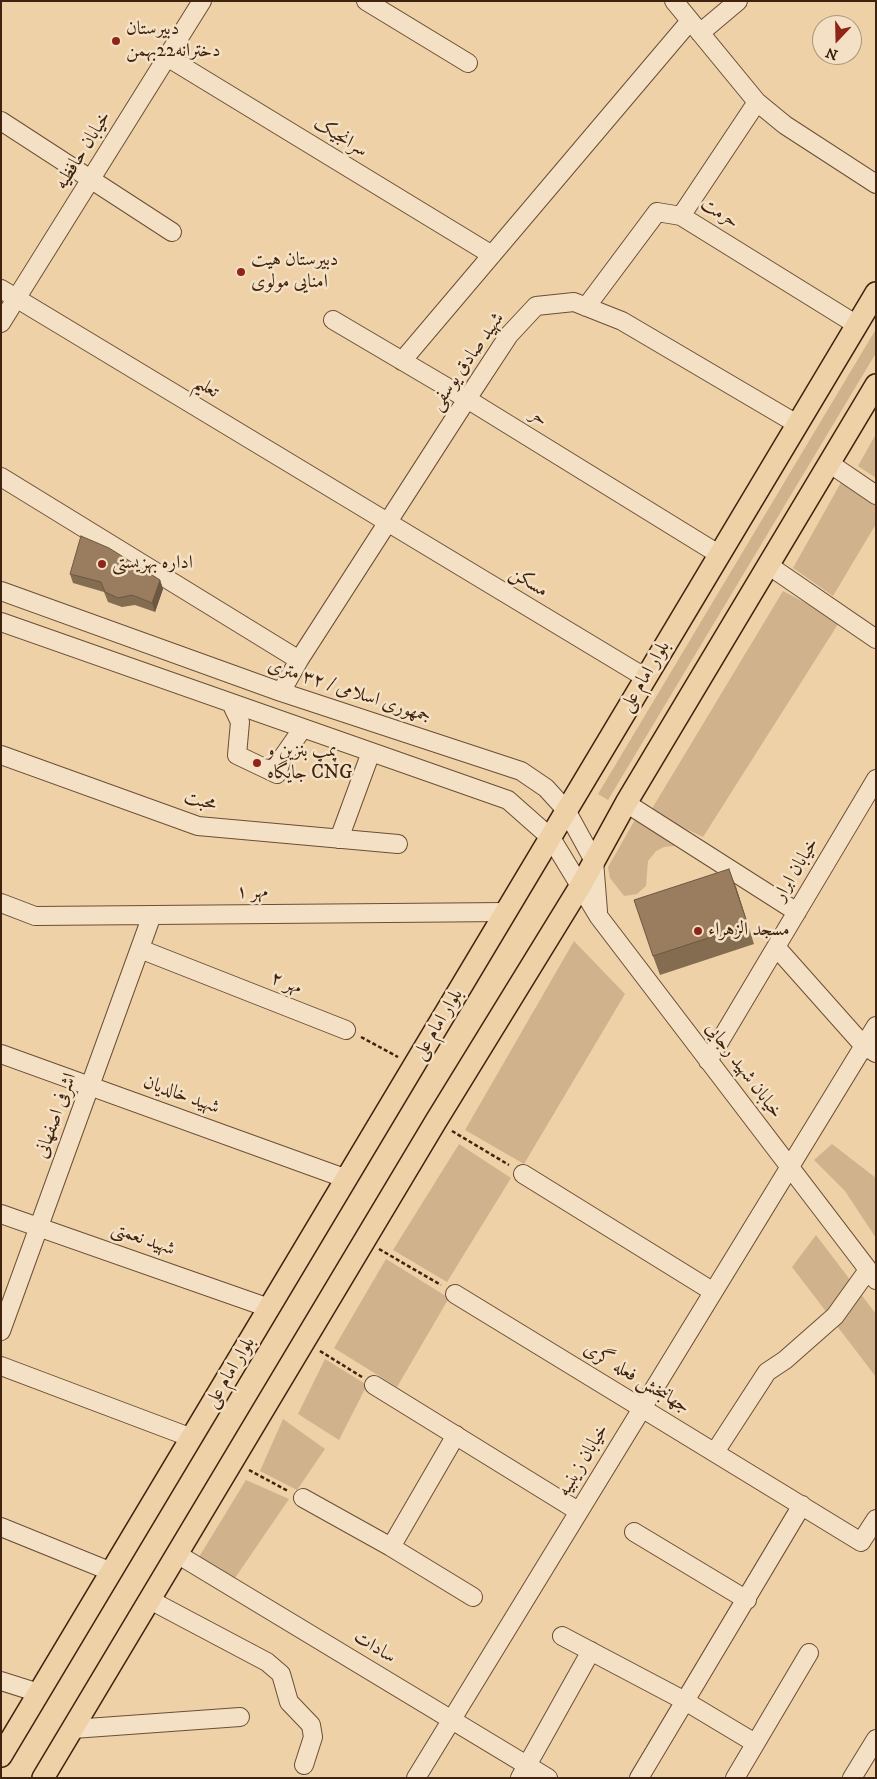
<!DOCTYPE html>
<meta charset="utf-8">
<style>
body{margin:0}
#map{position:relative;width:877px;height:1779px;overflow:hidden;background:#eed1a6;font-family:"IM FELL DW Pica",serif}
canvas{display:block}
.frame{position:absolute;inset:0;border:2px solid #3f230f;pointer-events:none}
.north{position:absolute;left:812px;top:15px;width:50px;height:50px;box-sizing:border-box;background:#f4e1c5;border:1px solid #ac957c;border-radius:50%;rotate:201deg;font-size:14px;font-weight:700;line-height:20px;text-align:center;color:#3f230f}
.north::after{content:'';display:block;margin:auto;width:18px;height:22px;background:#8f2418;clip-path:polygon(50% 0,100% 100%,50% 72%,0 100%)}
</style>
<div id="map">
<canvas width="877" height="1779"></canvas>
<div class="frame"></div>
<div class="north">N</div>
</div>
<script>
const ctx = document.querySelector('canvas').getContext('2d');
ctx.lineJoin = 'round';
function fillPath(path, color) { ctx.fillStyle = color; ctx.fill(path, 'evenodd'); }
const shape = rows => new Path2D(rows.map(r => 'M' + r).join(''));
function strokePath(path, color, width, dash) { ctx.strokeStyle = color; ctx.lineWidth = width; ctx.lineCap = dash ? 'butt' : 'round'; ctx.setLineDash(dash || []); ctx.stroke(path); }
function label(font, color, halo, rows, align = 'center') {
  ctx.font = font + ' "IM FELL DW Pica",Amiri,serif'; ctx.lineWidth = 5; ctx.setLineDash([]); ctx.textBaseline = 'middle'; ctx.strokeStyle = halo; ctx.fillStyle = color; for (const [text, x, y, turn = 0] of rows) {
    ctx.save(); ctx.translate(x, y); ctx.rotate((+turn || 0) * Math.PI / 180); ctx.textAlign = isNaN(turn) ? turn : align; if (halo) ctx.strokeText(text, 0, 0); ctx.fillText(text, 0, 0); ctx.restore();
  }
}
fillPath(shape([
 [876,329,876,353,608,800,598,794],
 [876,434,876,478,858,466],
 [844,477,876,500,876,524,833,596,793,568],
 [783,591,840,621,703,837,650,812],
 [636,818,683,845,664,847,656,851,648,861,646,886,637,894,624,896,610,878,608,867],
 [574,941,625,994,524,1164,465,1130],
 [459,1144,511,1178,447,1282,393,1250],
 [832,1144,876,1178,876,1238,845,1191,814,1160],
 [816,1235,876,1314,876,1377,792,1267],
 [386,1259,449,1298,397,1387,334,1348],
 [325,1359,367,1385,339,1440,298,1414],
 [283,1419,325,1449,297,1490,260,1471],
 [246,1480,289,1499,235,1578,199,1557]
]), '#d0b38c');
const minor = shape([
 [366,1,468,63],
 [674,1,757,102,785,125,876,184],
 [700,33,738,1],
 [167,57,492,255],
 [1,121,172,232],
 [681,216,757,102],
 [1,289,646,678],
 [586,307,657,212,681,216,857,325],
 [333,320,467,399,720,555],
 [1,323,202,1],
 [402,361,690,21],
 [829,463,876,495],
 [1,477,299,660],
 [768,565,876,639],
 [1,591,281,692,521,771,546,788,566,810,594,861,598,911],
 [1,622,508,800,551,838,599,917,876,1280],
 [281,692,299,660,467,399,509,335,536,306,574,302,622,321,797,424],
 [231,703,240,722,237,755,277,774,282,758,303,728],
 [1,755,198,826,398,844],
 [626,803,797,912],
 [339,839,371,752],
 [1,903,35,916,506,912],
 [776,947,864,1046,876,1053],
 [140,949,346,1030],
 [1,1054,347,1179],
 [708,1061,876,779],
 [523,1174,712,1291],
 [1,1214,269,1308],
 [455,1294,861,1542,876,1519],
 [1,1331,152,915],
 [1,1366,192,1438],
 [374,1385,578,1511],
 [715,1452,767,1372,785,1360,835,1316,868,1270],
 [303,1498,391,1547,456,1435],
 [1,1527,112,1572],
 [634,1532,747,1600],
 [391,1547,473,1597],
 [177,1554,548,1778],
 [150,1600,267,1662,281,1674,289,1702,311,1725,313,1737,304,1765],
 [562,1636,685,1701,755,1743],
 [1,1681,39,1693],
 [73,1729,240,1717],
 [416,1778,876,1026],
 [520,1778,591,1651],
 [639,1778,802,1505],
 [735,1778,809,1653],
 [852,1778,876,1739]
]);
const major = shape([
 [1,1756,876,293],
 [43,1778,436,1121,581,885,626,803,876,385]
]);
strokePath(minor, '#6b4e35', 20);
strokePath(major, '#3f230f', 24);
strokePath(shape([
 [361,1037,398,1057],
 [452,1131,509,1165],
 [379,1249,441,1285],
 [320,1351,362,1377],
 [249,1470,288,1491]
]), '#3f230f', 2.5, [4, 2.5]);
strokePath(minor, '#f4e1c5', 18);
strokePath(major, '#eed1a6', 21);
fillPath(shape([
 [70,574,160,580,163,589,155,612,135,605,122,607,108,602,104,592,73,583],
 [736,887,754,944,660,975,653,956]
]), '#846c51');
fillPath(shape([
 [160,580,163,589,155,612,152,603],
 [729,869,736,887,754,944,748,925]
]), '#6c5842');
const building = shape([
 [81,536,109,548,160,580,152,603,132,595,118,598,105,592,101,582,70,574,81,536],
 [729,869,748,925,653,956,634,900,729,869]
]);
fillPath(building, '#9a7d5e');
strokePath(building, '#6c5842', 1);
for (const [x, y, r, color] of [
 [116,41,5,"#8f2418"],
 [241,272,5,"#8f2418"],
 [102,564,5,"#8f2418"],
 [257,763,5,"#8f2418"],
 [698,931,5,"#8f2418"]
]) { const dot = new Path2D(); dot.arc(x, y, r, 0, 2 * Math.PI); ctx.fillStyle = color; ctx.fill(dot); strokePath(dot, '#f4e1c5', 2); }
label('19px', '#3f230f', '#f4e1c5', [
 ["دبیرستان",126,30],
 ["دخترانه22بهمن",126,52],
 ["دبیرستان هیت",251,261],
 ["امنایی مولوی",251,283],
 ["اداره بهزیستی",112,564],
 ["پمپ بنزین و",267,752],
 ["جایگاه CNG",267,774],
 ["مسجد الزهراء",708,931]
], 'left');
label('19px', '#3f230f', '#f4e1c5', [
 ["سرانجیک",340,138,31],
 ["خیابان حافظیه",84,151,-58],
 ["حرمت",719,214,32],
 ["شهید صادق یوسفی",468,362,-55],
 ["تعلیم",206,388,31],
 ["حر",538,418,32],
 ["مسکن",528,583,31],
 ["بلوار امام علی",646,677,-59],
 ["جمهوری اسلامی / ۳۲ متری",349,692,18],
 ["محبت",200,802,14],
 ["خیابان ابرار",797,870,-59],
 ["مهر ۱",252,893],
 ["مهر ۲",286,984,22],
 ["بلوار امام علی",439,1025,-59],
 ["خیابان شهید رجایی",743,1071,53],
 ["شهید خالدیان",181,1096,20],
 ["اشرفی اصفهانی",57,1116,-70],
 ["شهید نعمتی",143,1240,20],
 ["بلوار امام علی",231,1373,-59],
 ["جهانبخش فعله گری",636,1379,31],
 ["خیابان زینبیه",584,1461,-59],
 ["سادات",374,1648,31]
]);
</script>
